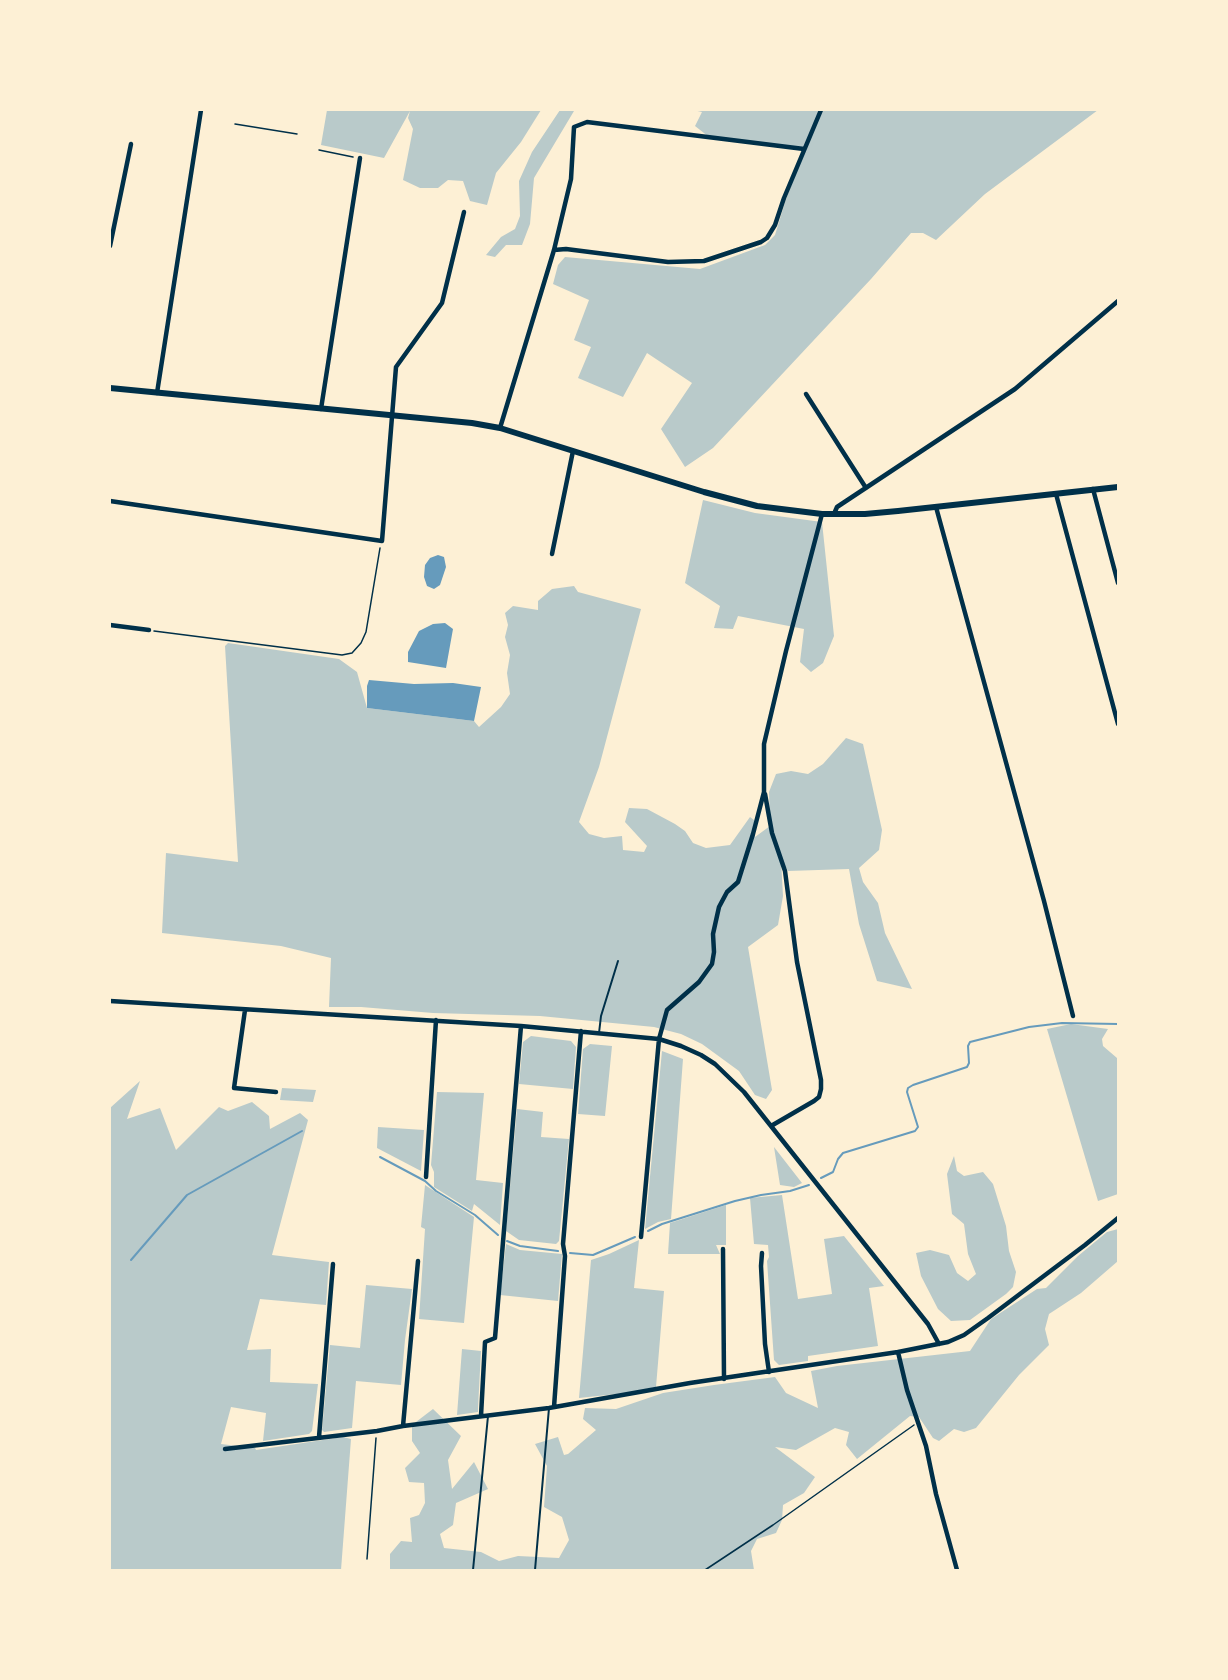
<!DOCTYPE html>
<style>
body{margin:0}
#map{position:relative;width:1228px;height:1680px;overflow:hidden;background:#fdf0d5;font-family:"PT Sans Narrow",sans-serif}
canvas{display:block}
.frame{position:absolute;inset:0;border:111px solid #fdf0d5;pointer-events:none}
</style>
<div id="map">
<canvas width="1228" height="1680"></canvas>
<div class="frame"></div>
</div>
<script>
const ctx = document.querySelector('canvas').getContext('2d');
ctx.lineJoin = 'round';
function fillPath(path, color) { ctx.fillStyle = color; ctx.fill(path, 'evenodd'); }
const shape = rows => new Path2D(rows.map(r => 'M' + r).join(''));
function strokePath(path, color, width, dash) { ctx.strokeStyle = color; ctx.lineWidth = width; ctx.lineCap = dash ? 'butt' : 'round'; ctx.setLineDash(dash || []); ctx.stroke(path); }
fillPath(shape([
 [327,110,541,110,521,142,496,173,487,205,470,201,463,181,448,180,438,188,420,188,403,180,413,129,408,118,410,111,384,158,321,145],
 [560,110,590,110,574,111,534,178,530,224,522,245,506,245,495,257,486,255,501,237,515,229,520,216,519,181,532,152],
 [693,110,1098,110,985,194,936,240,923,233,911,233,871,279,713,448,685,467,661,429,692,383,647,353,623,397,578,378,591,347,574,340,589,300,553,284,558,265,565,257,700,269,765,245,775,235,786,199,806,148,709,137,695,126,702,112],
 [703,500,755,513,822,522,834,636,823,663,811,672,800,662,804,629,738,616,733,629,714,628,720,606,685,583],
 [574,586,578,592,641,609,599,767,579,822,589,834,604,838,622,836,623,850,644,852,647,846,625,822,629,808,647,809,675,824,685,831,693,843,706,848,730,845,750,817,754,820,755,837,770,826,769,792,776,774,791,771,808,774,823,764,846,738,863,744,882,830,879,850,859,868,863,882,878,903,885,933,912,989,877,981,859,924,849,869,788,871,781,859,783,896,778,925,748,947,772,1090,766,1099,755,1095,739,1071,702,1044,681,1034,654,1027,540,1016,433,1013,361,1007,329,1007,331,958,281,946,162,933,166,853,238,862,225,646,228,643,339,659,357,672,367,708,474,721,479,727,501,707,510,694,507,673,510,655,505,637,508,625,505,613,513,606,538,610,538,601,552,589],
 [1071,1024,1108,1029,1102,1039,1103,1046,1117,1058,1118,1062,1118,1194,1098,1201,1047,1029],
 [531,1036,571,1041,576,1047,573,1089,519,1084,523,1042],
 [590,1044,612,1046,605,1116,578,1114,583,1049],
 [662,1051,683,1059,671,1219,658,1222,645,1229],
 [140,1081,127,1119,160,1108,176,1150,219,1107,228,1111,252,1102,269,1116,270,1129,300,1113,308,1120,272,1255,329,1262,326,1305,260,1299,247,1350,271,1349,270,1382,318,1384,312,1431,309,1434,263,1441,266,1413,231,1407,221,1444,255,1448,256,1450,343,1437,351,1439,341,1570,110,1570,110,1108],
 [282,1088,316,1090,313,1102,280,1100],
 [437,1092,484,1093,476,1180,503,1183,500,1225,474,1204,472,1211,434,1187,434,1172,431,1165],
 [517,1109,543,1112,541,1137,569,1139,559,1241,556,1244,519,1240,506,1231],
 [378,1127,424,1130,421,1171,377,1148],
 [774,1147,802,1183,794,1187,780,1185],
 [954,1156,957,1171,964,1176,983,1172,993,1184,1006,1226,1009,1251,1016,1272,1013,1287,1006,1294,970,1320,951,1321,938,1309,921,1276,916,1253,930,1250,949,1255,957,1273,968,1281,976,1274,968,1254,964,1224,952,1214,947,1174],
 [425,1185,474,1217,464,1323,419,1319,425,1229,421,1227],
 [782,1195,798,1299,832,1294,824,1239,844,1236,884,1286,869,1288,878,1346,808,1356,808,1361,779,1365,774,1360,767,1261,769,1257,768,1245,754,1244,750,1198],
 [726,1205,726,1245,716,1245,720,1254,668,1254,670,1223],
 [1118,1229,1118,1261,1081,1293,1049,1314,1045,1329,1049,1345,1019,1375,976,1428,964,1432,954,1429,939,1441,933,1438,919,1417,910,1416,857,1459,846,1445,849,1432,835,1428,796,1450,775,1447,815,1477,804,1493,783,1505,782,1520,776,1533,757,1539,751,1551,754,1570,390,1570,390,1554,401,1541,412,1542,410,1518,419,1515,425,1503,424,1483,409,1482,405,1468,420,1453,412,1441,412,1425,433,1409,461,1436,448,1460,452,1489,474,1462,488,1489,456,1503,453,1525,440,1534,444,1548,481,1552,499,1561,518,1556,559,1558,569,1540,562,1517,544,1507,547,1466,535,1444,558,1437,564,1455,568,1454,596,1430,583,1419,585,1408,616,1409,663,1393,714,1385,775,1377,786,1393,818,1408,811,1371,837,1366,970,1351,991,1319,1037,1289,1046,1288,1078,1256,1107,1232],
 [639,1240,634,1288,664,1291,656,1387,626,1393,579,1398,591,1260,609,1254],
 [506,1244,520,1250,562,1254,558,1301,500,1295],
 [366,1285,412,1289,405,1340,401,1385,356,1381,352,1428,324,1432,322,1430,330,1345,360,1348],
 [462,1349,481,1351,478,1408,478,1412,457,1415]
]), '#b9caca');
fillPath(shape([
 [438,555,444,557,446,567,440,585,434,589,427,586,424,577,425,565,430,558],
 [445,623,453,629,446,668,408,662,408,652,419,631,433,624],
 [369,680,414,684,453,683,481,687,474,721,367,708,367,686]
]), '#669bbc');
strokePath(shape([
 [380,1157,425,1181,436,1191,475,1215,498,1235],
 [821,1178,833,1172,838,1159,843,1153,915,1131,918,1127,907,1092,908,1088,913,1085,967,1067,969,1063,968,1046,970,1042,1029,1027,1062,1023,1118,1024],
 [648,1231,662,1224,735,1201,761,1195,790,1191,809,1185],
 [507,1241,520,1246,558,1251],
 [570,1253,593,1255,635,1237],
 [131,1260,187,1195,302,1131]
]), '#669bbc', 2);
strokePath(shape([
 [235,124,297,134],
 [319,150,353,157],
 [154,631,342,655,352,653,361,643,366,632,380,548],
 [367,1559,376,1438],
 [705,1570,773,1525,914,1425]
]), '#003049', 1.5);
strokePath(shape([
 [599,1033,601,1016,618,961],
 [473,1570,488,1416],
 [535,1570,549,1408]
]), '#003049', 2);
strokePath(shape([
 [110,246,131,144],
 [554,250,566,249,668,262,704,261,761,242,767,238,775,225,784,198,821,110],
 [157,393,201,110],
 [806,394,866,488],
 [321,409,360,158],
 [500,428,554,250,571,179,574,127,587,122,804,149],
 [1093,489,1118,583],
 [1056,494,1118,724],
 [110,501,382,541,396,367,442,303,464,212],
 [936,507,1044,901,1073,1016],
 [834,514,837,507,1015,389,1118,301],
 [552,554,573,451],
 [110,625,149,630],
 [765,794,772,833,785,871,797,962,821,1080,821,1089,819,1097,814,1101,771,1126],
 [110,1001,521,1026,659,1039,681,1046,701,1055,715,1064,744,1092,928,1324,939,1344],
 [245,1010,234,1088,276,1092],
 [426,1177,436,1020],
 [641,1237,659,1039,667,1010,699,982,712,964,714,952,713,934,719,907,727,892,738,882,753,834,764,792,764,744,786,651,822,514],
 [723,1249,724,1379],
 [762,1253,761,1266,765,1344,769,1372],
 [898,1352,907,1390,926,1446,936,1494,957,1570],
 [554,1407,565,1256,563,1244,581,1031],
 [481,1416,485,1342,495,1338,521,1026],
 [403,1426,418,1261],
 [319,1437,333,1264],
 [225,1449,377,1431,403,1426,549,1408,690,1383,898,1352,948,1342,964,1335,988,1318,1085,1245,1118,1218]
]), '#003049', 4.5);
strokePath(shape([
 [110,388,472,423,500,428,704,492,757,506,822,514,865,514,898,511,1118,487]
]), '#003049', 6);
</script>
